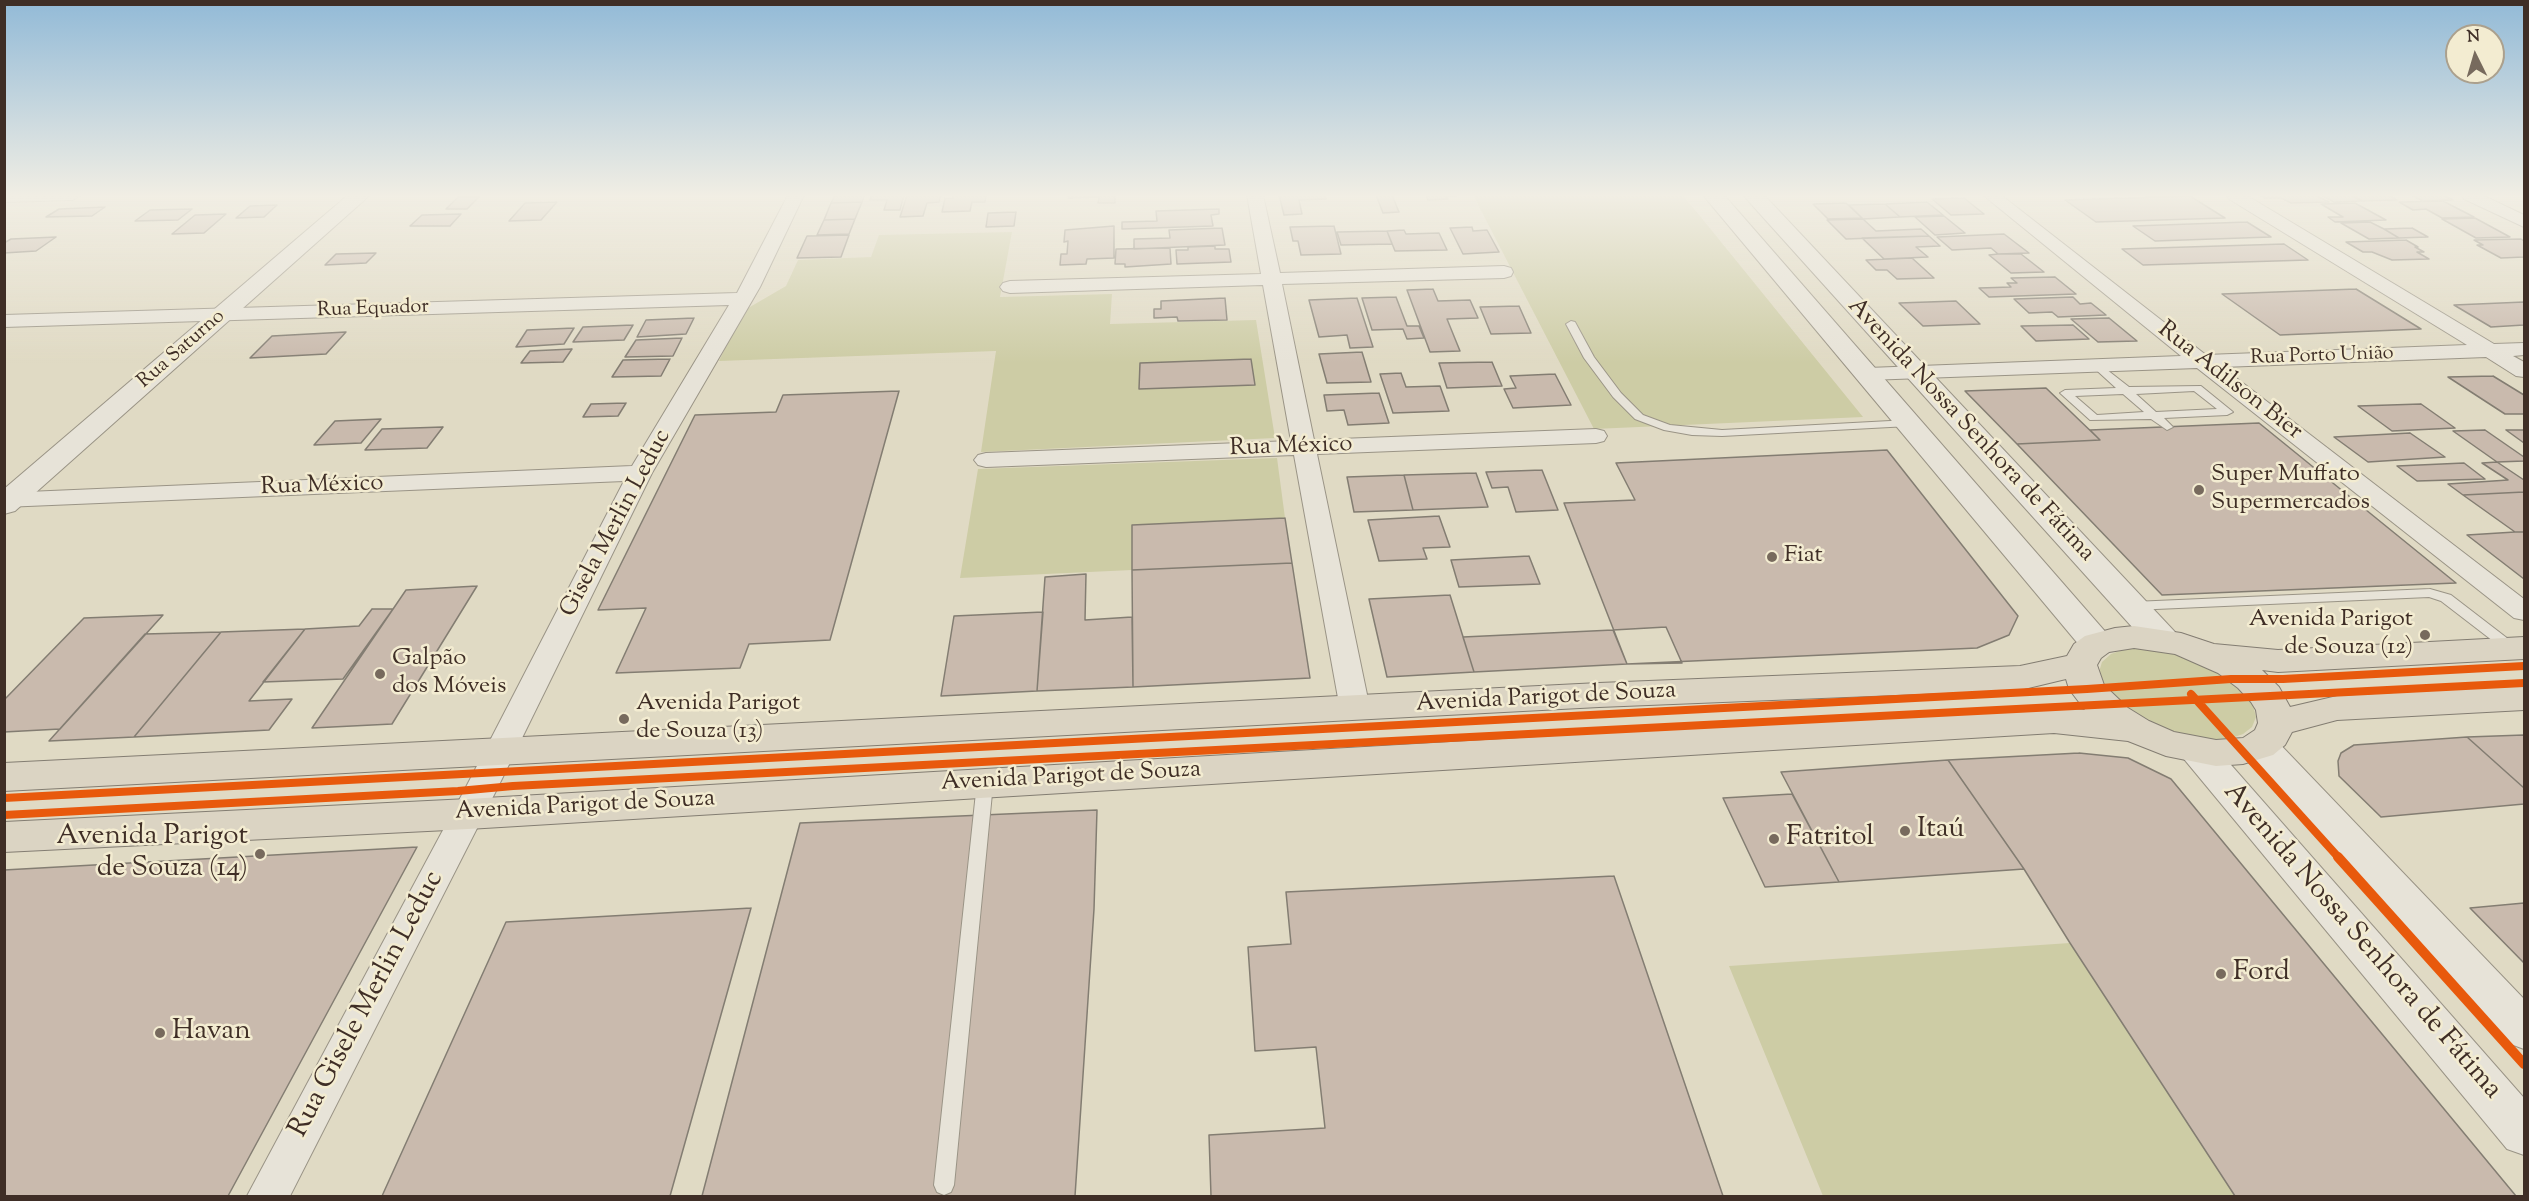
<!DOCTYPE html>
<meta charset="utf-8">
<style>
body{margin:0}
#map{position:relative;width:2529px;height:1201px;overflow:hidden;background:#e0dac4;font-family:"Sorts Mill Goudy",serif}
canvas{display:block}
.frame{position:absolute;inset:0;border:6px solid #3f2e26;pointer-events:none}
.north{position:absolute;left:2445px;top:24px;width:60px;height:60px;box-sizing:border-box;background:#f3ecd1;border:2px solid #aba08d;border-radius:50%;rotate:355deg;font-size:16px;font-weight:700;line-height:24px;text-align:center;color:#3f2e26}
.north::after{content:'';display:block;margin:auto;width:21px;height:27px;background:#776a5d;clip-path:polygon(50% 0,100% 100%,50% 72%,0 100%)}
</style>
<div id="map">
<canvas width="2529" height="1201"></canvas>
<div class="frame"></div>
<div class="north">N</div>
</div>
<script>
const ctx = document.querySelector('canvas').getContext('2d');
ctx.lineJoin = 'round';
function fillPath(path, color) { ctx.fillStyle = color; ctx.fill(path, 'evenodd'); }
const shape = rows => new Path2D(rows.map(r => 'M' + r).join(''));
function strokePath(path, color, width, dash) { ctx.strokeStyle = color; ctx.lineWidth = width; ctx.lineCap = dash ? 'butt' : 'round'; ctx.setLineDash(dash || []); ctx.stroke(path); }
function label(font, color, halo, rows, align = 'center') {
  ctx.font = font + ' "Sorts Mill Goudy",serif'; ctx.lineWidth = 5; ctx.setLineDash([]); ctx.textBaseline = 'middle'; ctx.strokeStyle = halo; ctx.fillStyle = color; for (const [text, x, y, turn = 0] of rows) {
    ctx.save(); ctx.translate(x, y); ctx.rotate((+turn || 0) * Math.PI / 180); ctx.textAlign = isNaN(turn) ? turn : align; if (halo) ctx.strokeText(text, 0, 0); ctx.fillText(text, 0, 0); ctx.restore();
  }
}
fillPath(shape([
 [1473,195,1683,195,1863,417,1594,429],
 [1012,232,1000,297,1112,294,1110,324,1256,320,1275,438,981,452,996,351,719,361,743,311,786,286,798,260,871,257,879,235],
 [1277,458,1285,518,1132,525,1132,570,960,578,978,469],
 [2143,648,2181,654,2219,670,2246,693,2253,705,2256,717,2252,727,2243,734,2229,739,2210,740,2165,731,2125,710,2102,684,2099,672,2102,662,2111,654,2125,649],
 [2070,943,2237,1196,1823,1196,1729,966]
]), '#cdcca5');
const building = shape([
 [835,195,865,195,862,202,831,203,835,195],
 [872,195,904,195,900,210,884,210,887,200,870,200,872,195],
 [907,195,941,195,939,202,927,203,923,216,900,217,907,195],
 [953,195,986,195,985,202,972,202,970,211,942,212,945,198,953,198,953,195],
 [1068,195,1115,195,1115,203,1098,203,1099,197,1068,198,1068,195],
 [1279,195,1325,195,1326,199,1299,200,1302,214,1284,215,1279,195],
 [1376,195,1392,195,1399,212,1383,213,1376,195],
 [1426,195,1471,195,1446,196,1448,199,1428,200,1426,195],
 [2259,195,2315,195,2329,202,2291,203,2281,198,2265,198,2259,195],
 [2321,195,2350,195,2362,201,2334,202,2321,195],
 [2352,195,2388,195,2397,200,2363,201,2352,195],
 [2411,195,2443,195,2453,200,2423,201,2411,195],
 [2190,196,2225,218,2096,222,2065,200,2190,196],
 [458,197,479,197,467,209,446,209,458,197],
 [1964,198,1984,214,1951,215,1932,199,1964,198],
 [2443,201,2474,217,2442,218,2426,209,2413,210,2399,202,2443,201],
 [557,202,541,220,509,221,525,203,557,202],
 [862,202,855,219,824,220,831,203,862,202],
 [1927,202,1943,215,1900,217,1885,204,1927,202],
 [1846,203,1862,218,1828,219,1813,204,1846,203],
 [2355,203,2386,220,2335,222,2328,217,2343,217,2321,204,2355,203],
 [1885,204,1900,217,1863,219,1849,205,1885,204],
 [277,205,264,217,236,218,250,206,277,205],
 [105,207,92,216,46,217,59,209,105,207],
 [192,209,178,220,135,221,150,210,192,209],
 [1219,209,1219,214,1211,215,1213,226,1122,229,1122,222,1157,221,1156,211,1219,209],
 [1016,212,1014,226,986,227,988,213,1016,212],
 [226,214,204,233,172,234,195,215,226,214],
 [461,214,450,226,410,226,422,215,461,214],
 [1944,216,1965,233,1935,235,1915,217,1944,216],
 [2475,218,2510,237,2476,238,2442,219,2475,218],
 [855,219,849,234,817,235,824,220,855,219],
 [1863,219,1876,231,1921,229,1929,236,1846,239,1827,220,1863,219],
 [2247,222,2271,237,2155,241,2133,226,2247,222],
 [2370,222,2384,229,2399,238,2369,239,2341,223,2370,222],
 [1114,226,1114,258,1087,259,1086,264,1060,265,1061,254,1067,254,1068,241,1064,242,1065,230,1114,226],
 [1334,226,1341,254,1301,255,1298,241,1293,241,1290,227,1334,226],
 [1472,227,1473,231,1487,230,1499,252,1463,254,1450,228,1472,227],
 [1222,228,1225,245,1134,249,1134,239,1170,238,1169,230,1222,228],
 [2412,228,2428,237,2399,238,2384,229,2412,228],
 [1404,230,1406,234,1439,233,1447,250,1395,251,1387,231,1404,230],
 [1387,231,1392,244,1341,245,1337,232,1387,231],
 [2004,234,2029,253,1998,254,1991,248,1952,250,1937,237,2004,234],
 [849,235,841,257,797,258,807,236,849,235],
 [1929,236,1940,246,1916,247,1928,257,1884,259,1862,238,1929,236],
 [56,237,36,251,4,253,4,243,11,239,56,237],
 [2521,239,2524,241,2524,257,2501,258,2477,245,2483,245,2474,240,2521,239],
 [2406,240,2418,247,2415,247,2424,252,2417,252,2429,259,2392,260,2372,252,2363,252,2346,242,2406,240],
 [2284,244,2308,260,2143,265,2122,249,2284,244],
 [1215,246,1215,249,1229,249,1231,262,1177,264,1176,250,1188,250,1188,247,1215,246],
 [1170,248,1171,264,1125,267,1125,264,1115,264,1116,249,1170,248],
 [376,253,366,263,325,265,336,254,376,253],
 [1998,254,2021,254,2044,272,2011,273,1989,255,1998,254],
 [1912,258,1934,278,1897,279,1887,270,1876,270,1866,260,1912,258],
 [2055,277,2076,294,1989,297,1979,288,2011,287,2007,283,2017,283,2011,278,2055,277],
 [1433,289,1438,301,1470,300,1478,318,1447,319,1460,351,1430,352,1407,290,1433,289],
 [2356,289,2421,329,2280,335,2222,294,2356,289],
 [1396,297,1407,326,1419,326,1424,338,1407,339,1403,329,1372,330,1362,298,1396,297],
 [2073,297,2080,304,2091,303,2106,315,2058,317,2052,312,2029,313,2014,299,2073,297],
 [1225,298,1227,320,1178,321,1177,317,1154,318,1154,309,1161,309,1161,301,1225,298],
 [1357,298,1373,347,1350,348,1347,335,1319,337,1309,300,1357,298],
 [1956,301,1980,324,1923,326,1899,303,1956,301],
 [2524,302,2524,325,2491,327,2454,305,2524,302],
 [1519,306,1531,333,1491,334,1480,307,1519,306],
 [694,318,686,334,637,337,646,320,694,318],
 [2109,318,2137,341,2098,342,2071,319,2109,318],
 [633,325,624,340,573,342,583,327,633,325],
 [2073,325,2089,339,2036,341,2021,326,2073,325],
 [574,328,564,344,516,347,527,330,574,328],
 [346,332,326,354,250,358,272,336,346,332],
 [682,338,673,356,625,357,636,340,682,338],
 [572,349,563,362,521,363,530,351,572,349],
 [1362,352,1371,382,1327,383,1319,354,1362,352],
 [670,359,661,376,612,377,623,360,670,359],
 [1251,359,1255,385,1139,389,1140,363,1251,359],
 [1492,362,1502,386,1447,388,1439,363,1492,362],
 [1401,373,1406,387,1440,386,1449,411,1393,413,1380,374,1401,373],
 [1555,374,1571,405,1513,408,1504,389,1516,388,1510,376,1555,374],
 [2493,376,2524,395,2524,414,2505,414,2448,377,2493,376],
 [2046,388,2100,440,2017,444,1965,391,2046,388],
 [899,391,830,640,749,644,740,668,616,673,646,608,598,610,695,415,776,412,783,395,899,391],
 [1379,393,1389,423,1348,425,1344,410,1327,411,1324,395,1379,393],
 [626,403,618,416,583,417,591,404,626,403],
 [2421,404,2455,428,2392,431,2358,406,2421,404],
 [381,419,361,443,314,445,335,421,381,419],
 [2259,423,2456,583,2162,595,2017,444,2100,440,2090,430,2259,423],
 [443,427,427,448,365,450,382,429,443,427],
 [2485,430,2524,457,2524,461,2497,462,2453,431,2485,430],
 [2506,430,2524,430,2524,443,2506,430],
 [2410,433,2445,457,2368,462,2334,437,2410,433],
 [1887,450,2018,616,2009,635,1977,648,1627,664,1564,503,1635,500,1616,463,1887,450],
 [2497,462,2524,480,2524,492,2463,495,2448,484,2508,480,2482,463,2497,462],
 [2464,463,2485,479,2417,481,2397,466,2464,463],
 [1542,470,1558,510,1516,512,1508,487,1492,488,1486,472,1542,470],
 [1476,473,1488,507,1413,510,1404,475,1476,473],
 [1404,475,1413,510,1354,512,1347,477,1404,475],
 [2524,492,2524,532,2515,532,2463,495,2524,492],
 [1439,516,1450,547,1423,548,1427,559,1379,561,1368,520,1439,516],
 [1285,518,1292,563,1132,570,1132,525,1285,518],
 [2515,532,2524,532,2524,579,2467,535,2515,532],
 [1529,556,1540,584,1459,587,1451,560,1529,556],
 [1292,563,1310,678,1133,687,1132,570,1292,563],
 [1086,574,1085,620,1132,617,1133,687,1037,691,1045,577,1086,574],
 [477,586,392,724,312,728,406,590,477,586],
 [1450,595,1474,672,1387,677,1369,599,1450,595],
 [372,609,393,609,343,679,263,682,305,629,359,626,372,609],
 [1043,612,1037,691,941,696,954,616,1043,612],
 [163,615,60,729,4,732,4,700,84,618,163,615],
 [1666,627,1682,663,1627,664,1613,630,1666,627],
 [305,629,249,701,292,699,269,730,134,737,221,632,305,629],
 [1613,630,1627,664,1474,672,1463,637,1613,630],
 [221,632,134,737,49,741,145,634,221,632],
 [2524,735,2524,788,2467,737,2524,735],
 [2467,737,2524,788,2524,804,2381,817,2339,776,2338,761,2341,753,2354,745,2467,737],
 [2079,753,2128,758,2171,779,2516,1196,2235,1196,2070,943,2024,869,1948,760,2079,753],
 [1948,760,2024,869,1839,882,1781,772,1948,760],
 [1792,794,1839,882,1765,887,1723,798,1792,794],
 [1097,810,1094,909,1075,1196,702,1196,800,823,1097,810],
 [417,847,228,1196,4,1196,4,870,417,847],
 [1614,876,1723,1196,1211,1196,1209,1135,1325,1128,1316,1047,1255,1051,1248,947,1291,944,1286,892,1614,876],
 [2524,903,2524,963,2470,908,2524,903],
 [751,908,670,1196,382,1196,506,922,751,908]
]);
fillPath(building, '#c9baad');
strokePath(building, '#837d72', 1.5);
const service = shape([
 [1571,321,1575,322,1594,357,1621,393,1643,415,1670,425,1722,430,1909,420,1915,423,1909,426,1722,436,1692,435,1664,430,1635,419,1613,397,1584,358,1566,324,1571,321],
 [2097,362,2129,387,2201,386,2233,412,2227,415,2164,418,2173,427,2167,430,2151,419,2090,420,2060,393,2065,390,2116,388,2093,367,2093,363,2097,362],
 [2194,391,2217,409,2156,412,2136,394,2194,391],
 [2123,394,2144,412,2097,415,2075,396,2123,394],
 [2430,589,2451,595,2516,645,2518,648,2516,651,2506,651,2441,601,2429,597,2133,610,2126,606,2133,602,2430,589],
 [985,777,991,779,993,783,954,1185,951,1192,944,1195,937,1192,934,1185,977,783,979,779,985,777]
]);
const minor = shape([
 [4,195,81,195,73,200,4,202,4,195],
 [788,195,804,195,760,287,652,473,497,789,290,1196,247,1196,465,789,624,481,4,507,4,493,632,466,729,305,4,327,4,315,737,293,788,195],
 [1247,195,1263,195,1280,273,1504,266,1511,268,1513,272,1511,276,1504,278,1282,284,1314,440,1596,429,1604,431,1607,436,1604,441,1596,443,1317,454,1370,709,1366,716,1355,719,1344,716,1340,709,1294,455,986,467,978,465,974,460,978,455,986,453,1291,441,1263,285,1010,293,1003,291,1000,287,1003,283,1010,281,1261,274,1247,195],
 [1983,195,2001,195,2206,355,2467,345,2229,199,2227,195,2246,195,2494,344,2524,343,2524,355,2513,356,2524,362,2524,377,2516,376,2486,357,2222,367,2524,599,2524,620,2514,618,2197,368,1868,380,1860,379,1857,374,1860,369,1868,368,2181,356,1983,195],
 [2462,195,2482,195,2524,215,2524,227,2464,199,2462,195]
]);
const tertiary = shape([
 [348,195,370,195,15,511,4,514,4,489,348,195],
 [1703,195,1724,195,2109,636,2114,644,2109,652,2097,655,2085,652,1703,195],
 [1743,195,1764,195,2175,632,2180,640,2175,648,2163,651,2151,648,1743,195],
 [2260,733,2273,737,2524,999,2524,1049,2508,1043,2247,755,2241,746,2247,737,2260,733],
 [2197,737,2210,741,2524,1098,2524,1155,2507,1149,2184,759,2178,750,2184,741,2197,737]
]);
const primary = shape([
 [2134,626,2181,633,2214,644,2278,650,2524,637,2524,659,2278,672,2262,670,2279,687,2290,707,2337,696,2524,686,2524,710,2337,720,2292,732,2285,745,2273,755,2243,764,2216,766,2166,756,2128,741,2054,733,468,829,4,852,4,822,468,799,2054,707,2085,710,2069,689,2066,679,2020,690,1599,707,4,791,4,763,1599,683,2020,666,2067,656,2074,644,2085,636,2115,628,2134,626],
 [2134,648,2175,654,2218,673,2238,688,2251,702,2256,710,2258,723,2255,730,2243,738,2216,740,2174,732,2149,721,2128,708,2104,685,2097,665,2101,658,2109,652,2134,648]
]);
strokePath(service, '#9a9486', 2);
strokePath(minor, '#9a9486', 2);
strokePath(tertiary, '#9a9486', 2);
strokePath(primary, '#837d72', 2);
fillPath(service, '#e7e3d8');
fillPath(minor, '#e7e3d8');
fillPath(tertiary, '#e7e3d8');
fillPath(primary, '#dbd4c3');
strokePath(shape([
 [2191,694,2339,858],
 [4,798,2087,689,2231,679,2283,679,2524,666],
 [4,815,458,791,513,786,2524,683]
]), '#e8590c', 8);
strokePath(shape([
 [2338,857,2524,1064]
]), '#e8590c', 10);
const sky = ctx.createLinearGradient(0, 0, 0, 363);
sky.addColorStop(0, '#92bad7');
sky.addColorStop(0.54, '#f1eee4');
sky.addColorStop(1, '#f1eee400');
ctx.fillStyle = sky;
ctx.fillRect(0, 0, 2529, 363);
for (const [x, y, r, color] of [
 [2199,490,6,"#776a5d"],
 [1772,557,6,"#776a5d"],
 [2425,635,6,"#776a5d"],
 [380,674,6,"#776a5d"],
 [624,719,6,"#776a5d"],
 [1905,831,6,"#776a5d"],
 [1774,839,6,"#776a5d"],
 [260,854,6,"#776a5d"],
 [2221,974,6,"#776a5d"],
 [160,1033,6,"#776a5d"]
]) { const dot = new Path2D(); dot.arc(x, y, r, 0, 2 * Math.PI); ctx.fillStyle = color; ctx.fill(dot); strokePath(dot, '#f3ecd1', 2); }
label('20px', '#3f2e26', '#f3ecd1', [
 ["Rua Equador",373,310,-2],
 ["Rua Saturno",182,350,-41],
 ["Rua Porto União",2322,357,-2]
]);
label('24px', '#3f2e26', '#f3ecd1', [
 ["Rua Adilson Bier",2229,382,38],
 ["Avenida Nossa Senhora de Fátima",1970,431,47],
 ["Rua México",1291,448,-2],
 ["Rua México",322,487,-2],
 ["Gisela Merlin Leduc",617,524,-62],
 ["Avenida Parigot de Souza",1546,699,-3],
 ["Avenida Parigot de Souza",1071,778,-3],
 ["Avenida Parigot de Souza",585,807,-3]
]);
label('24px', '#3f2e26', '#f3ecd1', [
 ["Super Muffato",2211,476],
 ["Supermercados",2211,504],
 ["Fiat",1784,557],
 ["Avenida Parigot",2413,621,"right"],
 ["de Souza (12)",2413,649,"right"],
 ["Galpão",392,660],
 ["dos Móveis",392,688],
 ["Avenida Parigot",636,705],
 ["de Souza (13)",636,733]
], 'left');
label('28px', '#3f2e26', '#f3ecd1', [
 ["Itaú",1917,831],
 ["Avenida Parigot",248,838,"right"],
 ["de Souza (14)",248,870,"right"],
 ["Fatritol",1786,839],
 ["Ford",2233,974],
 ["Havan",172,1033]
], 'left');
label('28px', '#3f2e26', '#f3ecd1', [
 ["Avenida Nossa Senhora de Fátima",2361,942,49],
 ["Rua Gisele Merlin Leduc",368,1005,-62]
]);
</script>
